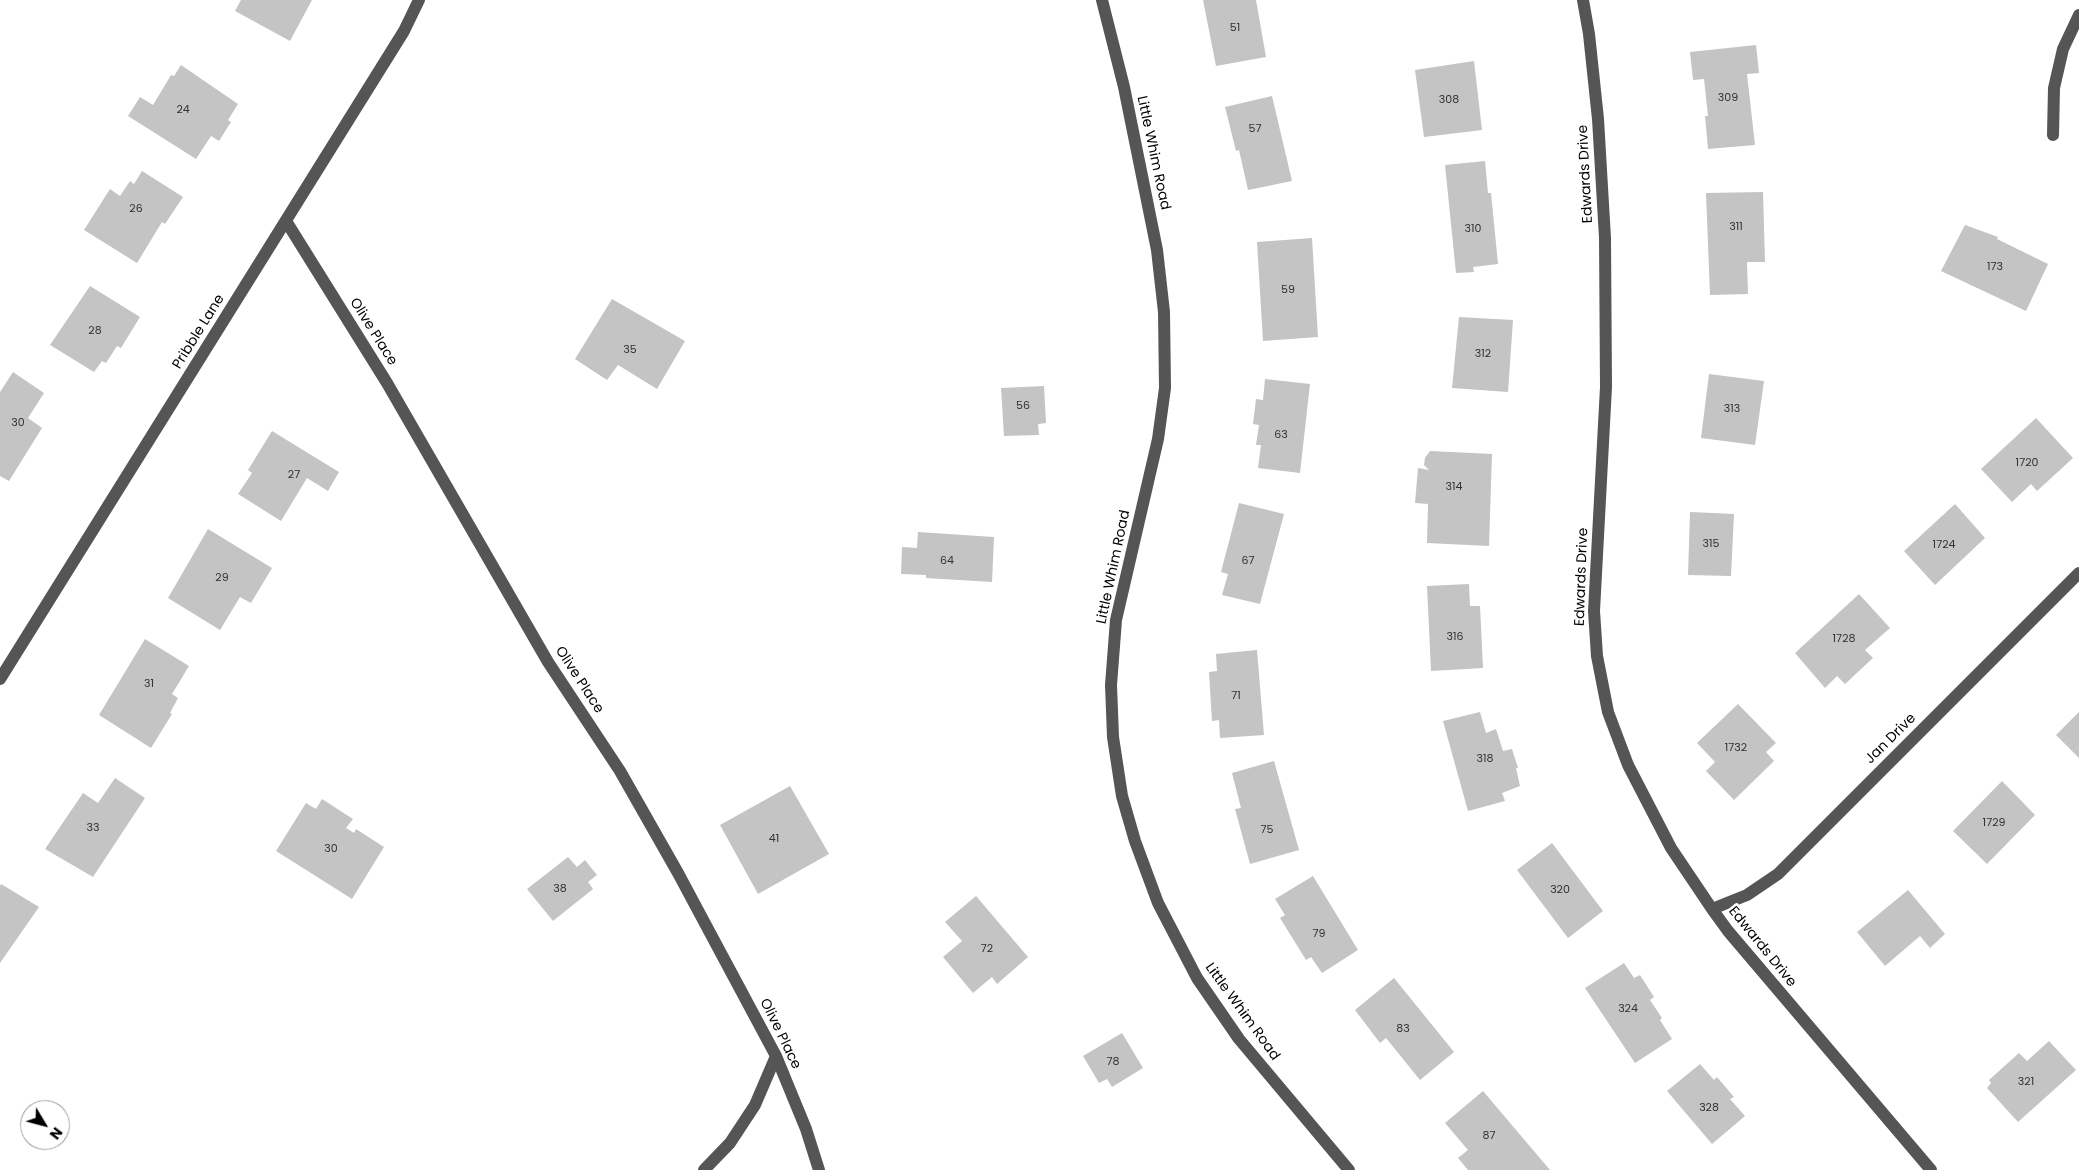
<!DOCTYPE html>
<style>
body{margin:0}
#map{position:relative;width:2079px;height:1170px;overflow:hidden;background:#fff;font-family:Poppins,sans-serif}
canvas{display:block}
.north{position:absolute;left:20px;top:1100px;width:50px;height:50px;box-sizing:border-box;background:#fff;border:1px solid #999;border-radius:50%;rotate:127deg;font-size:14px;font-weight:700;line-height:20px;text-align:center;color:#000}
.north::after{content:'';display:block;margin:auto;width:18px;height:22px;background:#000;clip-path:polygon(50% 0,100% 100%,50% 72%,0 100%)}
</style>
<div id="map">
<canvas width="2079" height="1170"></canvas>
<div class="north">N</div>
</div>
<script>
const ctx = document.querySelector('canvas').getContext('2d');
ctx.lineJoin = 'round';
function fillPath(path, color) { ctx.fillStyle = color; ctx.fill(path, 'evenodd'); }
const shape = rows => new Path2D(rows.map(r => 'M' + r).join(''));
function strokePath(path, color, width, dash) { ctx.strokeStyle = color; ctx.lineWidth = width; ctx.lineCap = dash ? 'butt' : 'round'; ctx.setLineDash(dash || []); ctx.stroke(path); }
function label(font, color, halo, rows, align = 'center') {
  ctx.font = font + ' Poppins,sans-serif'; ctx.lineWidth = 5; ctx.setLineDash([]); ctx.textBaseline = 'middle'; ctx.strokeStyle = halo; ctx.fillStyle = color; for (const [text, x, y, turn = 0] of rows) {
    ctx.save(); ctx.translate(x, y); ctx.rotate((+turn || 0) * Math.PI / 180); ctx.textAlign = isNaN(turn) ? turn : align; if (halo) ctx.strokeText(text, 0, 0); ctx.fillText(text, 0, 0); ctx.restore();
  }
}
fillPath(shape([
 [241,0,312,0,290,41,235,11],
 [1203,0,1256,0,1266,57,1216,66],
 [1756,45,1759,73,1747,74,1755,145,1708,149,1705,116,1708,116,1704,79,1693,80,1690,52],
 [1474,61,1482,130,1424,137,1415,70],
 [181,65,238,104,228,120,231,122,219,141,211,136,196,159,128,116,140,97,153,105,171,75,174,76],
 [1272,96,1292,181,1248,190,1239,150,1236,151,1225,107],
 [1485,161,1488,193,1491,193,1498,264,1473,267,1474,272,1456,273,1445,165],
 [142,171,183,197,165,224,162,222,137,263,84,230,110,189,120,196,130,181,134,184],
 [1763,192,1765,262,1747,262,1748,294,1710,295,1706,193],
 [1965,225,1998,237,1997,239,2048,264,2026,311,1941,271],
 [1312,238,1318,337,1263,341,1257,242],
 [90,286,140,317,121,348,117,346,106,363,102,361,94,372,50,345],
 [612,299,685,341,657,389,618,365,607,380,575,359],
 [1459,317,1513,320,1508,392,1452,388],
 [13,372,44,393,28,418,42,428,9,481,0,476,0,392],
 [1709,374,1764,381,1755,445,1701,438],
 [1265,379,1310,384,1300,473,1258,468,1261,445,1256,445,1259,425,1253,424,1256,399,1263,400],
 [1044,386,1046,423,1038,424,1039,435,1004,436,1001,388],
 [2036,418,2073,458,2037,491,2031,484,2012,502,1981,469],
 [272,431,339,472,328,491,307,478,281,521,238,494,252,473,248,470],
 [1430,451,1492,454,1489,546,1427,543,1428,504,1415,503,1418,468,1429,470,1424,465,1425,458],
 [1239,503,1284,514,1260,604,1222,595,1228,574,1221,572],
 [1955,504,1985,538,1935,585,1904,551],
 [1690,512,1734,514,1731,576,1688,575],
 [208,529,272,568,251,603,240,597,220,630,168,598],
 [918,532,994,537,992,582,926,578,926,575,901,574,902,547,917,548],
 [1469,584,1470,606,1480,606,1483,668,1431,671,1427,586],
 [1859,594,1890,628,1865,650,1873,658,1845,684,1837,676,1825,688,1795,653],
 [145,639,189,666,172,694,178,698,170,713,172,714,151,748,99,715],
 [1257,650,1264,735,1220,738,1219,720,1212,721,1209,672,1217,671,1216,654],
 [1738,704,1776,743,1766,752,1774,761,1734,800,1706,771,1715,762,1697,743],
 [1480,712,1486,733,1496,729,1503,751,1512,749,1518,768,1516,768,1520,786,1502,793,1505,801,1468,811,1443,721],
 [2079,712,2079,758,2056,735],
 [1274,761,1299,850,1250,864,1235,809,1241,808,1232,773],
 [115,778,145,798,93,877,45,849,83,793,98,803],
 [2002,781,2035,815,1987,864,1953,831],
 [790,786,829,854,758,894,720,825],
 [322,799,353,819,346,828,354,833,356,829,384,847,352,899,276,851,306,803,316,809],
 [1552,843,1603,911,1568,938,1517,870],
 [568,857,577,867,585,860,597,875,588,882,593,889,553,921,527,889],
 [1313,876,1358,950,1322,973,1311,957,1306,960,1280,918,1285,915,1275,899],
 [1,884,39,907,0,963,0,886],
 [1908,890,1945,934,1930,948,1920,936,1885,966,1857,932],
 [976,896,1028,957,997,984,992,977,973,993,943,957,962,941,945,922],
 [1624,963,1634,978,1640,975,1654,997,1650,1000,1662,1018,1660,1020,1672,1039,1635,1063,1585,988],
 [1394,978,1454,1052,1420,1080,1386,1038,1380,1043,1355,1010],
 [1122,1033,1143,1068,1112,1087,1107,1079,1099,1083,1083,1056],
 [2049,1041,2076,1070,2018,1122,1987,1088,1991,1083,1989,1080,2019,1053,2027,1061],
 [1700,1064,1714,1080,1717,1077,1734,1097,1730,1099,1745,1116,1712,1144,1667,1091],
 [1483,1091,1550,1170,1468,1170,1458,1158,1468,1150,1445,1123]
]), '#c4c4c4');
strokePath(shape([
 [1102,0,1124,87,1157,250,1164,312,1165,388,1158,439,1116,620,1111,685,1113,737,1122,796,1135,841,1158,903,1197,978,1239,1039,1349,1170],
 [1583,0,1589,34,1598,119,1605,238,1606,387,1594,611,1597,656,1608,712,1628,765,1671,848,1712,909,1728,931,1931,1170],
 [2053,135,2054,88,2063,49,2079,15],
 [286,221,387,383,548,662,620,771,678,873,776,1056,806,1129,819,1170],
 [0,679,404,31,419,0],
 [1712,909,1747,895,1778,874,2079,573],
 [704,1170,730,1143,755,1105,776,1056]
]), '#555', 12);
label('11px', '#313131', null, [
 ["51",1235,28],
 ["309",1728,98],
 ["308",1449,100],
 ["24",183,110],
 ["57",1255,129],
 ["26",136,209],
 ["311",1736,227],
 ["310",1473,229],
 ["173",1995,267],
 ["59",1288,290],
 ["28",95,331],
 ["35",630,350],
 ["312",1483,354],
 ["56",1023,406],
 ["313",1732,409],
 ["30",18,423],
 ["63",1281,435],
 ["1720",2027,463],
 ["27",294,475],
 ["314",1454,487],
 ["315",1711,544],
 ["1724",1944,545],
 ["64",947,561],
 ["67",1248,561],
 ["29",222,578],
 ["316",1455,637],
 ["1728",1844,639],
 ["31",149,684],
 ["71",1236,696],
 ["1732",1736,748],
 ["318",1485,759],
 ["1729",1994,823],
 ["33",93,828],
 ["75",1267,830],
 ["41",774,839],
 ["30",331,849],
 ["38",560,889],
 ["320",1560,890],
 ["79",1319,934],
 ["72",987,949],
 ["324",1628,1009],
 ["83",1403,1029],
 ["78",1113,1062],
 ["321",2026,1082],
 ["328",1709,1108],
 ["87",1489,1136]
]);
label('14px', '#000', '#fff', [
 ["Little Whim Road",1153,153,78],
 ["Edwards Drive",1586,174,-93],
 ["Pribble Lane",199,332,-58],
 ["Olive Place",373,332,58],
 ["Little Whim Road",1114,567,-78],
 ["Edwards Drive",1582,577,-88],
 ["Olive Place",579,680,57],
 ["Jan Drive",1891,739,-45],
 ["Edwards Drive",1762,947,51],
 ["Little Whim Road",1242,1012,54],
 ["Olive Place",780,1034,64]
]);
</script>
